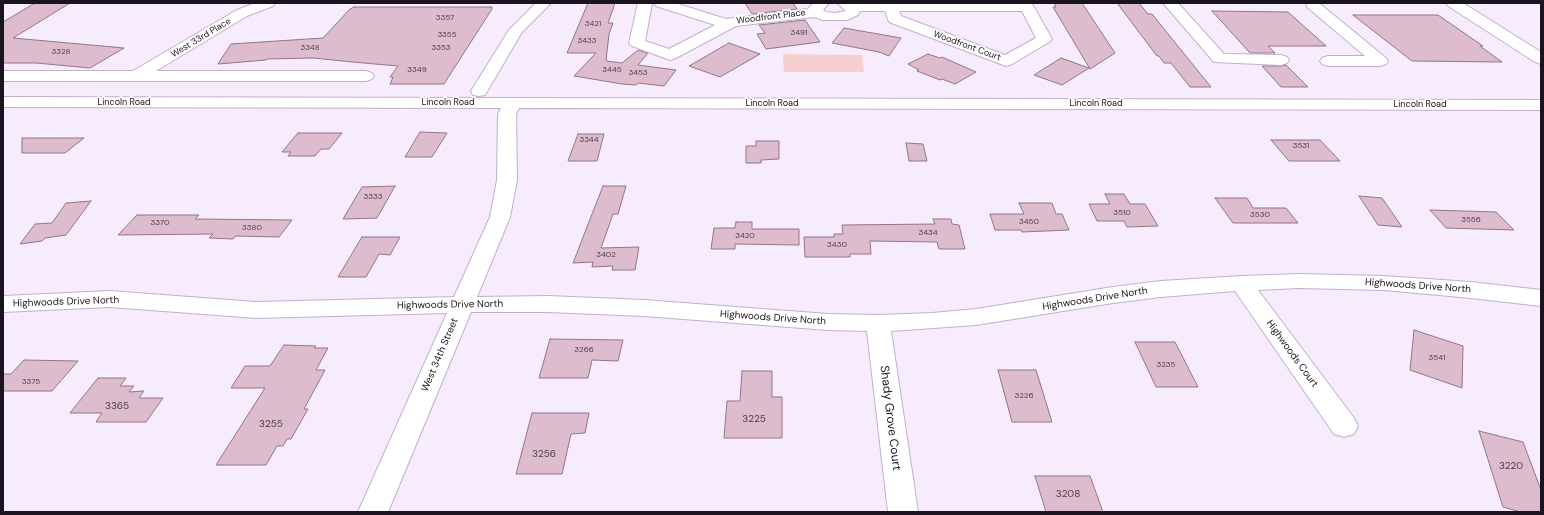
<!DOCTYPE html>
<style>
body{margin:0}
#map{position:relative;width:1544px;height:515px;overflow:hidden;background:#f7ecfe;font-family:"DM Sans",sans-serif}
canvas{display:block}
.frame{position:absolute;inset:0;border:4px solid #1a141e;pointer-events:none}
</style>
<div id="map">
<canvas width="1544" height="515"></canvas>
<div class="frame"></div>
</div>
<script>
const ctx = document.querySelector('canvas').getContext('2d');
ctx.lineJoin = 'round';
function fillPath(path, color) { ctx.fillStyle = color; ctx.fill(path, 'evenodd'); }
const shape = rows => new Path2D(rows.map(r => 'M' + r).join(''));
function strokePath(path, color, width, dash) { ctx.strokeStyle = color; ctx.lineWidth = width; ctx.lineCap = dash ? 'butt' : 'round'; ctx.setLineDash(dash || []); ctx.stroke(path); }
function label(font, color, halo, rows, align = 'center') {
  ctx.font = font + ' "DM Sans",sans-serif'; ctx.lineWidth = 3.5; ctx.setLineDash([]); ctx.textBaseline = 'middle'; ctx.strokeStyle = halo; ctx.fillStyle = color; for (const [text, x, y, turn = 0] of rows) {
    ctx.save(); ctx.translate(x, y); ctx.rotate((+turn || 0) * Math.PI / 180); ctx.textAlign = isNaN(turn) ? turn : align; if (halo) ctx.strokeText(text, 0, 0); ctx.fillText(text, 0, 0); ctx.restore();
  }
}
fillPath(shape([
 [783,54,862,55,864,72,784,72]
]), '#f5d0cf');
const building = shape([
 [35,3,70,3,13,38,124,48,90,68,36,63,3,63,3,22,35,3],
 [588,3,615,3,608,23,613,23,609,34,606,61,622,63,638,50,648,53,638,65,676,70,664,86,638,83,636,85,622,84,574,76,596,53,567,53,588,3],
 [745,3,793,3,797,9,752,14,745,3],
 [1054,3,1082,3,1115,53,1090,69,1053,7,1056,7,1054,3],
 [1117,3,1139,3,1148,14,1152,14,1211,87,1190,87,1171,63,1164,63,1159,56,1157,56,1117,3],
 [354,7,492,7,492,9,444,84,390,84,393,77,390,77,398,66,352,62,313,58,267,59,266,60,218,64,231,44,323,38,350,9,354,7],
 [1212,11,1288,12,1326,46,1268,46,1275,53,1250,53,1212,11],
 [1353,15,1438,15,1483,46,1480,46,1502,62,1412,61,1353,15],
 [805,20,820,42,766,49,757,34,765,33,759,25,805,20],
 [844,28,901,38,889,56,879,52,832,43,844,28],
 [729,43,760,54,720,77,689,66,729,43],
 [928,54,940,58,942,57,976,72,955,84,942,79,940,80,917,71,919,70,908,64,928,54],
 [1061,58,1089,68,1062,85,1034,75,1061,58],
 [1286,65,1308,87,1281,87,1262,66,1281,66,1286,65],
 [420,132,447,133,432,157,405,157,420,132],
 [298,133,342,133,329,149,321,149,315,156,288,156,291,152,282,152,298,133],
 [578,134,604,134,597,161,568,161,578,134],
 [22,138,84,138,65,153,22,153,22,138],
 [1271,140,1320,140,1340,161,1289,161,1271,140],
 [756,141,779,141,779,159,761,160,761,163,746,163,746,146,756,146,756,141],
 [906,143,923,144,927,161,909,161,906,143],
 [395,186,377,218,343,219,362,187,395,186],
 [603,186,626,186,618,214,613,214,601,248,639,247,635,270,612,270,613,266,592,267,593,262,573,263,603,186],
 [1105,194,1124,194,1130,204,1145,204,1158,226,1127,227,1124,221,1097,221,1089,204,1110,204,1105,194],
 [1359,196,1382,198,1402,227,1378,225,1359,196],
 [1215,198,1247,198,1253,208,1286,208,1298,223,1233,223,1215,198],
 [91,201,66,235,45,238,42,241,20,244,35,224,52,223,66,203,91,201],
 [1019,203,1052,203,1056,214,1062,214,1069,230,1022,232,1021,230,995,230,990,214,1024,214,1019,203],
 [1430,210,1496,212,1514,230,1446,228,1430,210],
 [137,215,199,215,195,219,292,220,279,237,236,236,233,239,209,238,213,234,118,235,137,215],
 [933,219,951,219,952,224,959,225,965,249,939,249,937,242,870,241,871,254,850,254,850,257,805,257,804,237,834,237,834,234,843,234,842,225,935,224,933,219],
 [736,222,752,222,752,229,799,229,799,245,735,244,735,249,711,249,714,228,735,228,736,222],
 [362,237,400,237,390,255,379,254,366,277,338,277,362,237],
 [1414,330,1463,346,1462,388,1410,370,1414,330],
 [550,339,623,340,618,361,592,360,588,378,539,378,550,339],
 [1135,342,1175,342,1198,387,1156,387,1135,342],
 [284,345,316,346,314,348,328,348,316,370,325,370,304,409,308,409,291,439,287,439,283,446,277,446,266,465,216,465,265,388,231,388,245,366,270,366,284,345],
 [24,360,78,361,52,391,3,391,3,374,11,374,24,360],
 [998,370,1036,370,1052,422,1012,422,998,370],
 [742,371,772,371,772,397,782,397,782,438,724,438,727,401,740,401,742,371],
 [98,378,126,378,120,386,134,386,129,392,144,391,139,398,163,398,146,422,96,422,102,413,70,413,98,378],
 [532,413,589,413,585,433,571,434,562,474,516,474,532,413],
 [1479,431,1523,442,1541,490,1541,512,1521,512,1503,507,1479,431],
 [1035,476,1090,476,1103,512,1046,512,1035,476]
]);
fillPath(building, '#ddbdcd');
strokePath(building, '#937584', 1);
const street = shape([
 [255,3,275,3,273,6,247,16,156,71,366,71,372,73,374,76,372,79,366,81,3,81,3,71,133,71,237,10,255,3],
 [536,3,551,3,522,32,485,95,479,96,473,95,471,91,509,30,536,3],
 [638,3,652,3,645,41,669,49,715,25,656,6,654,3,675,3,726,19,808,9,813,3,829,3,823,10,826,12,835,13,846,11,837,3,1028,3,1032,4,1034,7,1052,39,1049,42,1012,64,1006,66,889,22,885,11,860,11,858,15,847,20,823,20,814,17,736,26,676,58,670,60,632,46,629,43,638,3],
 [899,11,1022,11,1036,38,1005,55,901,16,899,11],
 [1163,3,1178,3,1224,54,1281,55,1287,57,1289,60,1287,63,1281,65,1214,62,1163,3],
 [1306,3,1319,3,1386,58,1388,61,1386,64,1380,66,1328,66,1322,64,1320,61,1322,58,1328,56,1365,56,1307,7,1306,3],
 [1446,3,1463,3,1541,52,1541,64,1535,62,1448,6,1446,3],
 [3,97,1541,100,1541,110,519,108,516,114,517,180,510,217,477,297,548,296,644,300,828,314,878,315,932,313,976,309,1113,287,1161,281,1241,276,1299,274,1384,276,1471,282,1541,290,1541,306,1471,298,1384,290,1299,288,1258,290,1354,418,1358,426,1354,434,1344,437,1334,434,1235,291,1161,297,1113,303,976,325,891,331,918,512,888,512,867,331,828,330,644,316,548,312,471,312,388,512,358,512,447,313,256,318,110,307,3,312,3,296,110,291,256,302,454,297,490,217,497,180,498,114,501,108,3,107,3,97]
]);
strokePath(street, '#c1b0cc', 2);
fillPath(street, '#fff');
label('8px', '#4b3e4a', null, [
 ["3357",445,18],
 ["3421",593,24],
 ["3491",799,33],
 ["3355",447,35],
 ["3433",587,41],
 ["3348",310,48],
 ["3353",441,48],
 ["3328",61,52],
 ["3349",417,70],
 ["3445",612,70],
 ["3453",638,73],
 ["3344",589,140],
 ["3531",1301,146],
 ["3333",373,197],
 ["3510",1122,213],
 ["3530",1260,215],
 ["3556",1471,220],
 ["3450",1029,222],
 ["3370",160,223],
 ["3380",252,228],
 ["3434",928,233],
 ["3420",745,236],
 ["3430",837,245],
 ["3402",606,255],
 ["3266",584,350],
 ["3541",1437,358],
 ["3235",1166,365],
 ["3375",31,382],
 ["3226",1024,396]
]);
label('9px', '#1a141e', '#fefefe', [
 ["Woodfront Place",771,17,-7],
 ["West 33rd Place",201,38,-31],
 ["Woodfront Court",967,46,20],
 ["Lincoln Road",124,103],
 ["Lincoln Road",448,103],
 ["Lincoln Road",772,104],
 ["Lincoln Road",1096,104],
 ["Lincoln Road",1420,105]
]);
label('10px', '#1a141e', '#fefefe', [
 ["Highwoods Drive North",1418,286,4],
 ["Highwoods Drive North",1095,299,-9],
 ["Highwoods Drive North",66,302,-2],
 ["Highwoods Drive North",450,305,-1],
 ["Highwoods Drive North",773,318,4],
 ["Highwoods Court",1292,354,54],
 ["West 34th Street",440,355,-67]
]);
label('10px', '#4b3e4a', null, [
 ["3365",117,406],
 ["3225",754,419],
 ["3255",271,424],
 ["3256",544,454],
 ["3220",1511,466],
 ["3208",1068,494]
]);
label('12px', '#1a141e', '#fefefe', [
 ["Shady Grove Court",890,418,83]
]);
</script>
